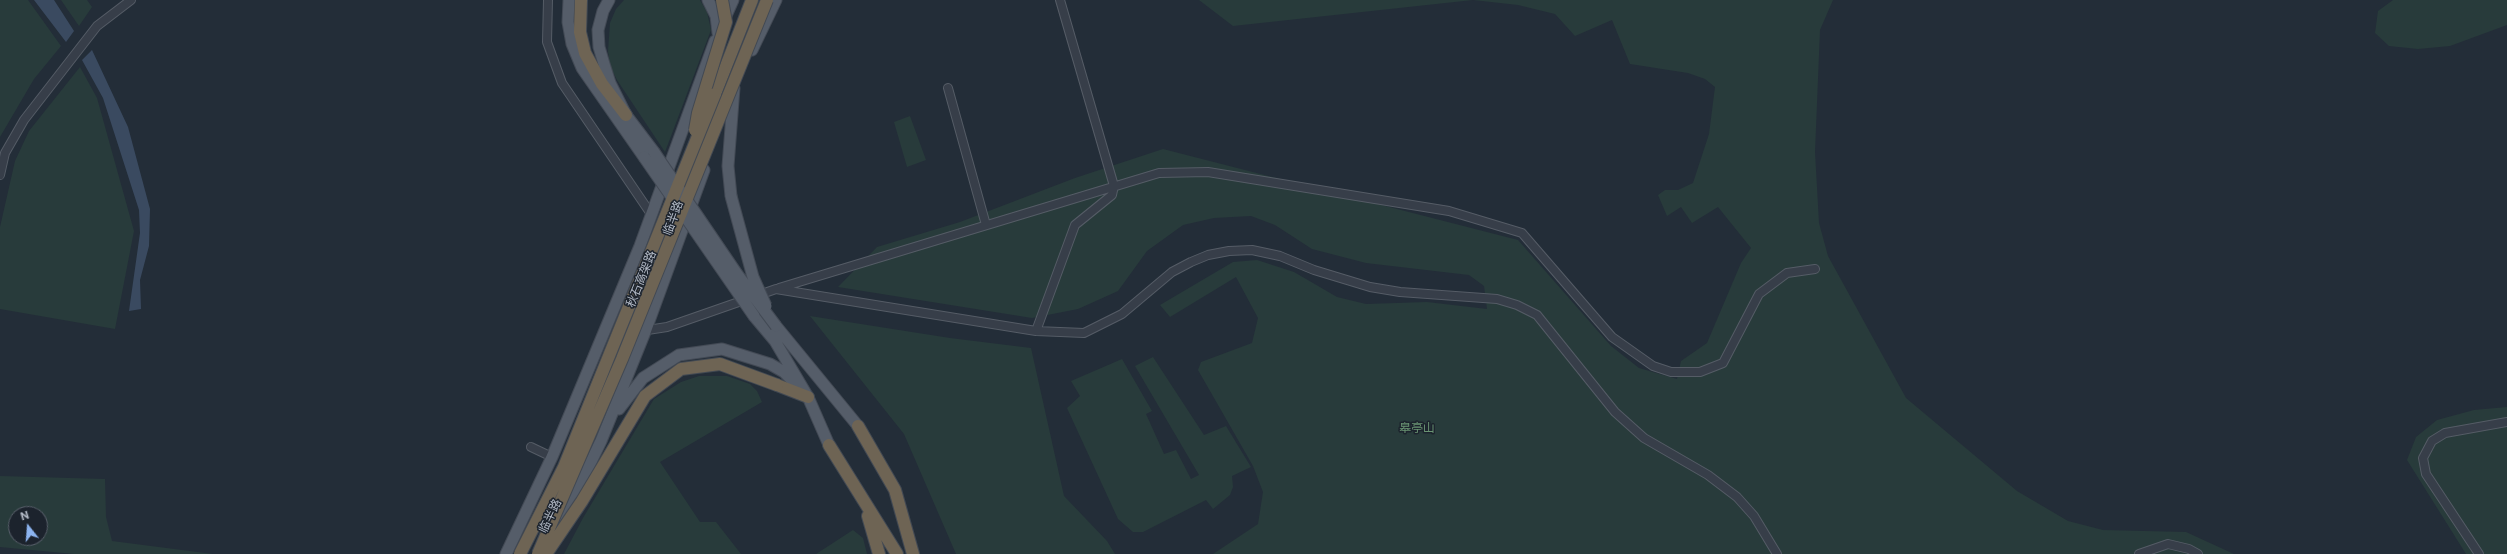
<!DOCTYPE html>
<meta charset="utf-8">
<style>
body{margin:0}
#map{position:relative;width:2507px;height:554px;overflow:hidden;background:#232d38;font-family:Commissioner,sans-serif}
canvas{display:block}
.north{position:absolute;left:8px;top:506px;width:40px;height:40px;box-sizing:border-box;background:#1c232d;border:1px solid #585f6a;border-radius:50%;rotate:343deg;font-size:11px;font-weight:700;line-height:16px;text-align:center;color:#b2b9c5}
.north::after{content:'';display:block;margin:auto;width:14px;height:18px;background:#8cb4f0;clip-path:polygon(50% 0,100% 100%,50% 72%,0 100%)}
</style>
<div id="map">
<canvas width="2507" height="554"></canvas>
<div class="north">N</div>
</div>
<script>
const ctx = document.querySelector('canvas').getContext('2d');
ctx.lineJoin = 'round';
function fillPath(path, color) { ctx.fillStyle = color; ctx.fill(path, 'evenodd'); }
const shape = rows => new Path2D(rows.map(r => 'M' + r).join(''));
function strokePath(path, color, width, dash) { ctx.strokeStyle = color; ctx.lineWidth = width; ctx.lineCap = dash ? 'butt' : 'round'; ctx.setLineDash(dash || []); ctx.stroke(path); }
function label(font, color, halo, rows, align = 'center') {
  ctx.font = font + ' Commissioner,"Noto Sans SC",sans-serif'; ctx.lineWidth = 3; ctx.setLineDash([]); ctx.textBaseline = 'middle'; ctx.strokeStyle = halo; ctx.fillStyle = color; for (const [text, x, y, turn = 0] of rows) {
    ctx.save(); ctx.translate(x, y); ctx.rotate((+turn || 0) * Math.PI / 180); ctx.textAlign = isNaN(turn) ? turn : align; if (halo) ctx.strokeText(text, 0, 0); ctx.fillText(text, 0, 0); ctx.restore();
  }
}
fillPath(shape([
 [0,0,28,0,61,46,34,79,0,137],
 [61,0,87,0,92,7,79,26],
 [624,0,700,0,707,12,711,30,665,152,617,80,610,66,608,51,610,23,616,9],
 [1199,0,1833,0,1820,30,1815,152,1819,223,1828,256,1906,398,2017,491,2068,521,2103,530,2186,532,2234,554,1213,554,1258,524,1263,492,1253,466,1198,370,1201,362,1252,343,1258,318,1236,277,1170,317,1160,305,1233,262,1257,260,1294,272,1337,297,1366,304,1427,302,1487,309,1484,286,1469,275,1366,263,1312,249,1275,225,1251,216,1214,218,1183,225,1147,251,1118,291,1078,309,1032,318,838,287,877,247,960,222,1075,178,1163,149,1518,240,1611,346,1639,368,1677,379,1681,361,1707,343,1741,263,1751,248,1718,207,1692,223,1681,207,1667,216,1658,195,1665,190,1678,190,1693,183,1709,134,1715,87,1705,79,1688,73,1630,64,1612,20,1575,36,1555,14,1518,5,1473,0,1233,26],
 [2393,0,2507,0,2507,25,2450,46,2418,49,2389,46,2375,33,2378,11],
 [80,67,97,98,134,231,115,329,0,309,0,227,15,161,29,131],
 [910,116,926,160,907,167,894,122],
 [810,316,950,338,1031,348,1064,496,1107,541,1115,554,956,554,904,434],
 [1153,357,1204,435,1226,426,1251,467,1232,476,1233,487,1230,495,1213,509,1206,500,1143,532,1133,532,1118,519,1067,408,1080,396,1071,381,1122,359,1152,411,1146,414,1164,454,1176,450,1191,479,1199,475,1135,366],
 [699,376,727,376,750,384,757,391,762,402,660,462,700,522,716,522,741,554,564,554,583,518,654,399,681,382],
 [2507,407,2507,554,2466,554,2407,460,2416,437,2437,420,2474,410],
 [0,476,105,479,106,517,112,541,213,554,74,554,0,547],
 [16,514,40,514,40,538,16,538],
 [853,530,863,538,867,554,816,554]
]), '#283b3b');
fillPath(shape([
 [34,0,54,0,74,31,66,42],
 [92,50,128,127,150,209,149,246,140,280,141,309,129,311,140,233,139,210,103,98,82,60]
]), '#3a4a60');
const minor = shape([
 [548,0,547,42,562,83,651,214],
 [948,88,986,225],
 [0,175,5,153,24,120,97,26,131,0],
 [779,288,1159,173,1208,172,1449,211,1522,233,1612,337,1653,366,1671,372,1700,372,1723,363,1759,294,1787,273,1815,269],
 [641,331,667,327,776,289,1036,331,1084,333,1122,314,1172,272,1191,262,1208,255,1229,251,1252,250,1280,256,1314,270,1370,287,1400,292,1497,299,1517,305,1537,315,1615,412,1644,438,1708,475,1737,497,1754,516,1777,554],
 [1036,331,1075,225,1112,195,1114,186,1060,0],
 [531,447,552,457],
 [2139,554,2168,544,2189,549,2198,554],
 [2479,554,2426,474,2423,458,2432,441,2445,433,2507,422]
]);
const major = shape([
 [569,0,568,22,572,44,582,68,644,157],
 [609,0,603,11,598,30,599,47,604,64,610,83,626,115,654,152],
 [708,0,716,16,718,33],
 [724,20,733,0],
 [752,50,776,0],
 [731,196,728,166,734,88],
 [754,316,775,341,808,397,829,445],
 [776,326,858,426],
 [619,409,643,378,679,355,722,349,770,364,784,372,808,397],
 [559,528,601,441,645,332,704,170],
 [506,554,552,457,640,246,715,41]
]);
const highway = shape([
 [581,0,580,32,585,53,602,84,626,115],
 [715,94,752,0],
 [777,385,808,397],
 [858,426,895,490,913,554],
 [829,445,897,554],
 [868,516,879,554]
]);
strokePath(minor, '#555c66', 10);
strokePath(major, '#434a55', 13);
strokePath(highway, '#424953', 14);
strokePath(minor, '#373e49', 8);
strokePath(major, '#555d69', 11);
strokePath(highway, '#6e6454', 12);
const majorBridge = shape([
 [654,152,737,274,776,326],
 [644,157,754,316],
 [731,196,753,277,766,306]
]);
const highwayBridge = shape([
 [695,130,698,113,726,22,722,0],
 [520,554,564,467,715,94],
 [538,554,622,359,767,0],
 [546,554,582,501,645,396,681,369,720,364,777,385]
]);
strokePath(majorBridge, '#434a55', 13, []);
strokePath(highwayBridge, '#424953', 14, []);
strokePath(majorBridge, '#555d69', 11);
strokePath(highwayBridge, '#6e6454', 12);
label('12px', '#b2b9c5', '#1c232d', [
 ["临半路",673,218,-70],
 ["秋石高架路",641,279,-68],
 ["临半路",550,516,-64]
]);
label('12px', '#6a9473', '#1c232d', [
 ["皋亭山",1417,428]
]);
</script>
